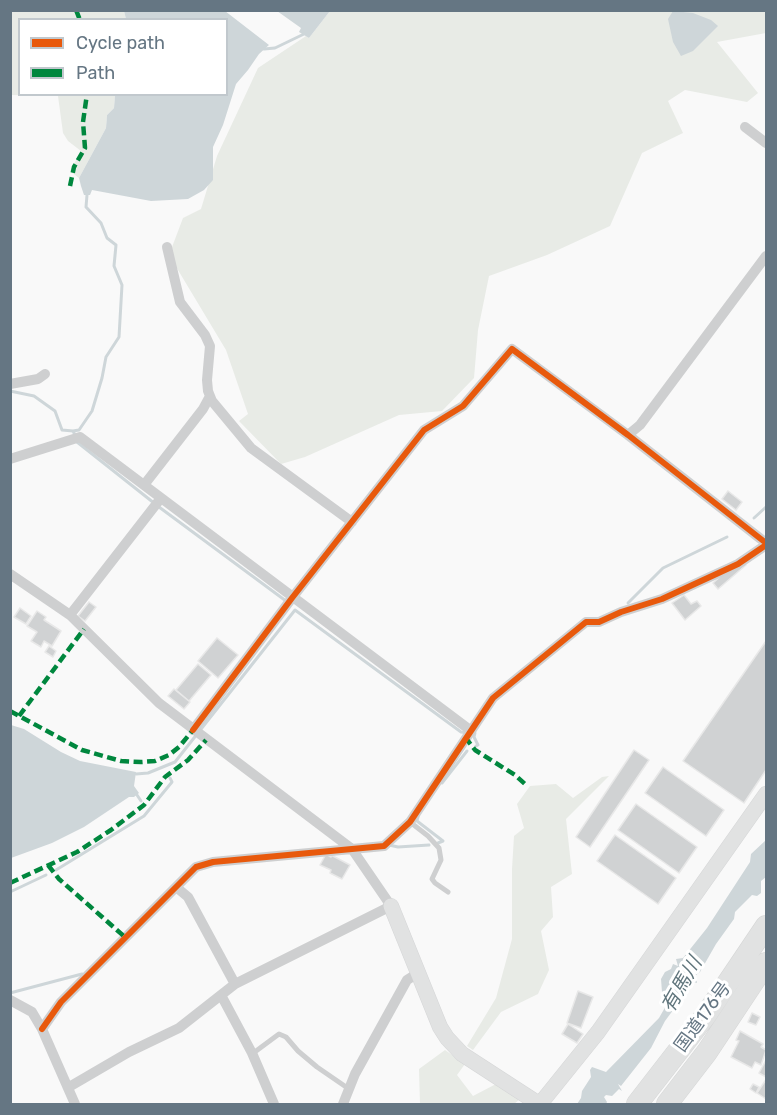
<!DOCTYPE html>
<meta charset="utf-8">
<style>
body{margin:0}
#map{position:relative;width:777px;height:1115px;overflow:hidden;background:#f9f9f9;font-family:Rubik,sans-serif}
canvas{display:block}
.frame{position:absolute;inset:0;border:12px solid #657683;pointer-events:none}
.legend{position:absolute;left:18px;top:18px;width:210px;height:78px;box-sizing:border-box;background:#fff;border:2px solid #c1c8cd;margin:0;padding:8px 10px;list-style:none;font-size:18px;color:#657683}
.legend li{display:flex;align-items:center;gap:12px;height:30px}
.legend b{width:30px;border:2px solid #c1c8cd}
</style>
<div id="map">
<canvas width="777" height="1115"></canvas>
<div class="frame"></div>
<ul class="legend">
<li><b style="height:8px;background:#e8590c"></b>Cycle path</li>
<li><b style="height:8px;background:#00873e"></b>Path</li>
</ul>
</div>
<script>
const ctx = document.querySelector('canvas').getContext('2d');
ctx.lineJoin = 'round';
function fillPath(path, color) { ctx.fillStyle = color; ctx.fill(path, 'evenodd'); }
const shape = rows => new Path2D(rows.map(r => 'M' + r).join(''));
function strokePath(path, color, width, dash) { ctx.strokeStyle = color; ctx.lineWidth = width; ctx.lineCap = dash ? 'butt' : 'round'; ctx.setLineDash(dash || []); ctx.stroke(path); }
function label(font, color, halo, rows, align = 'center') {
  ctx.font = font + ' Rubik,"Noto Sans JP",sans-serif'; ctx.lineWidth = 6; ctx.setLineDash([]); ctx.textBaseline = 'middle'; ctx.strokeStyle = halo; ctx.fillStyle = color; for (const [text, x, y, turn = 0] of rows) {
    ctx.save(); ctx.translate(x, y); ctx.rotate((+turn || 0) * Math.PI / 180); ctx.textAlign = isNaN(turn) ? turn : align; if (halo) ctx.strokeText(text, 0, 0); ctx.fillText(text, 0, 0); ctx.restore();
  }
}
fillPath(shape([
 [11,11,124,11,126,19,20,20,20,94,115,95,114,108,107,115,106,128,79,178,70,171,81,151,68,141,63,133,58,96,11,95],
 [330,11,766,11,766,33,717,42,758,93,747,102,685,90,668,101,683,133,642,153,610,226,547,255,489,276,478,330,474,378,442,411,399,415,305,457,281,464,239,421,248,414,226,350,169,255,183,218,201,209,217,156,258,68,306,36,309,38],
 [609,776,566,819,572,874,551,887,553,917,541,931,549,970,538,994,501,1012,473,1050,467,1046,496,998,512,939,512,869,514,836,524,828,517,804,530,786,556,784,573,798,602,777],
 [445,1050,465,1064,457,1075,473,1096,496,1084,520,1099,514,1104,420,1104,419,1069]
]), '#e8ebe6');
fillPath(shape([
 [124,11,225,11,269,45,259,54,248,70,236,84,223,125,213,147,213,180,204,190,188,199,151,201,92,190,90,195,84,195,81,186,79,178,106,128,107,115,114,108,115,95,226,94,226,20,126,19],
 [277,11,330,11,309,38,299,32,301,28],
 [673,11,693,13,711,20,718,26,693,51,681,56,673,42,668,19],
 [11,725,24,729,61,752,80,761,136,772,134,786,139,793,134,797,129,797,84,827,52,843,11,858],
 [766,840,766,877,761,881,761,893,757,896,752,895,735,912,734,919,716,944,700,972,696,975,697,983,694,982,665,1021,651,1048,621,1086,618,1084,622,1091,619,1089,612,1096,606,1095,604,1097,607,1102,606,1104,577,1104,581,1098,582,1091,591,1077,590,1070,592,1067,606,1072,659,1018,667,1004,671,989,662,992,661,979,665,972,671,969,673,964,678,966,676,959,683,958,707,928,750,862,751,854]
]), '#ced6d9');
strokePath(shape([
 [264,49,275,48,304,34],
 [10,391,34,396,55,411,62,430,73,431,75,435],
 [73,431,79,430,92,411,102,378,106,357,119,337,122,285,114,266,116,245,107,238,101,223,86,207,87,195],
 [77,442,154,503],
 [159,507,286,601],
 [754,518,766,507],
 [628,603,663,568,727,537],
 [475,733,474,737,478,745,476,746],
 [136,774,148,773,175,762,295,610,461,732,468,733],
 [442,783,467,751],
 [137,795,141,801],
 [418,817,417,821,443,841,438,843],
 [389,845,398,847,429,845],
 [56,870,144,816,172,782,170,778],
 [10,892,46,875],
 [10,993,82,974]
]), '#ced6d9', 3);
const building = shape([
 [728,491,742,502,736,510,722,499,728,491],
 [745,564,746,565,718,589,713,583,723,574,745,564],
 [684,595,691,604,697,601,701,606,685,620,672,603,684,595],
 [89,602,96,607,85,621,78,616,89,602],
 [20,608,31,616,26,624,14,617,20,608],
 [37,611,46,617,44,620,61,631,52,646,44,641,41,647,31,641,37,632,27,626,37,611],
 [217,638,238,655,218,678,198,661,217,638],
 [766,641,766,770,744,803,683,761,766,641],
 [49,646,56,651,53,657,45,652,49,646],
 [198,664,211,675,189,701,176,690,198,664],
 [174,689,190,702,184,709,168,696,174,689],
 [634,750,649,760,590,847,576,837,634,750],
 [663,767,724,810,706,836,645,793,663,767],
 [636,804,697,847,679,873,618,830,636,804],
 [615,835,676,878,658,904,597,861,615,835],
 [326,854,331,857,331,855,350,865,342,879,330,873,331,870,320,865,326,854],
 [578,991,593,997,581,1028,567,1023,578,991],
 [752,1013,760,1017,756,1025,748,1022,752,1013],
 [568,1024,583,1034,577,1043,562,1034,568,1024],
 [740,1031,763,1044,761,1047,766,1050,761,1065,755,1062,752,1068,731,1057,739,1041,736,1040,740,1031],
 [766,1060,766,1077,759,1073,766,1060],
 [765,1081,766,1082,766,1099,757,1093,765,1081],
 [753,1084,759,1087,756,1093,750,1089,753,1084]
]);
fillPath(building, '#d0d2d3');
strokePath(building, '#e8e8e8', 1.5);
const secondary = shape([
 [391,906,440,1027,447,1038,462,1054,539,1104],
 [540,1104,598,1032,766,794]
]);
const highway = shape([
 [637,1104,706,1015,766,926],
 [667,1104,707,1052,766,963]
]);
strokePath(secondary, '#d5d6d7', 16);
strokePath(highway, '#d5d6d6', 22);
strokePath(shape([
 [410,822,428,836,439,848,441,860,432,879,435,883,448,892],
 [252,1054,279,1034,286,1037,298,1051,317,1067,349,1089]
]), '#cecfd0', 5);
strokePath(shape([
 [745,127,766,143],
 [167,247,180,302,205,335,210,346,207,380,208,391,212,401,251,448,352,522],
 [10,384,38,379,45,374],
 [628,435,640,425,766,256],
 [10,459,80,437,470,730],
 [144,485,203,409,210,396],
 [10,574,70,615,159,703,352,849,391,906,235,984,179,1028,129,1052,69,1087],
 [70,615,161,498],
 [193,730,292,598,424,430,463,406,512,349,628,435,766,543],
 [176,887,188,897,235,984],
 [221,995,252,1053,274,1104],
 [10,1000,32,1012,42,1029,75,1104],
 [42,1029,61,1002,196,867,213,862,384,846,410,822,493,698,586,622,599,622,621,612,662,599,738,564,766,545],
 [343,1104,355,1074,407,980,418,973]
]), '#cecfd0', 10);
strokePath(secondary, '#e1e2e2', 15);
strokePath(highway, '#e1e2e2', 21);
strokePath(shape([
 [76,10,80,20],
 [70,186,74,167,85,148,83,122,87,94],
 [10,711,82,750,121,761,141,762,155,761,169,755,179,747,193,730],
 [19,716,84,629],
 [465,737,475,750,515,775,526,785],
 [48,865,59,879,126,938],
 [10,883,77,852,111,830,144,805,165,777,188,760,206,740]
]), '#00873e', 4.5, [9, 4.5]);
strokePath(shape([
 [193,730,292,598,424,430,463,406,512,349,628,435,766,543],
 [42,1029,61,1002,196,867,213,862,384,846,410,822,493,698,586,622,599,622,621,612,662,599,738,564,766,545]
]), '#e8590c', 6);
label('18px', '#657683', '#fff', [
 ["国道176号",703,1017,-54]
]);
label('italic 20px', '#60757c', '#fff', [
 ["有馬川",682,985,-60]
]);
</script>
